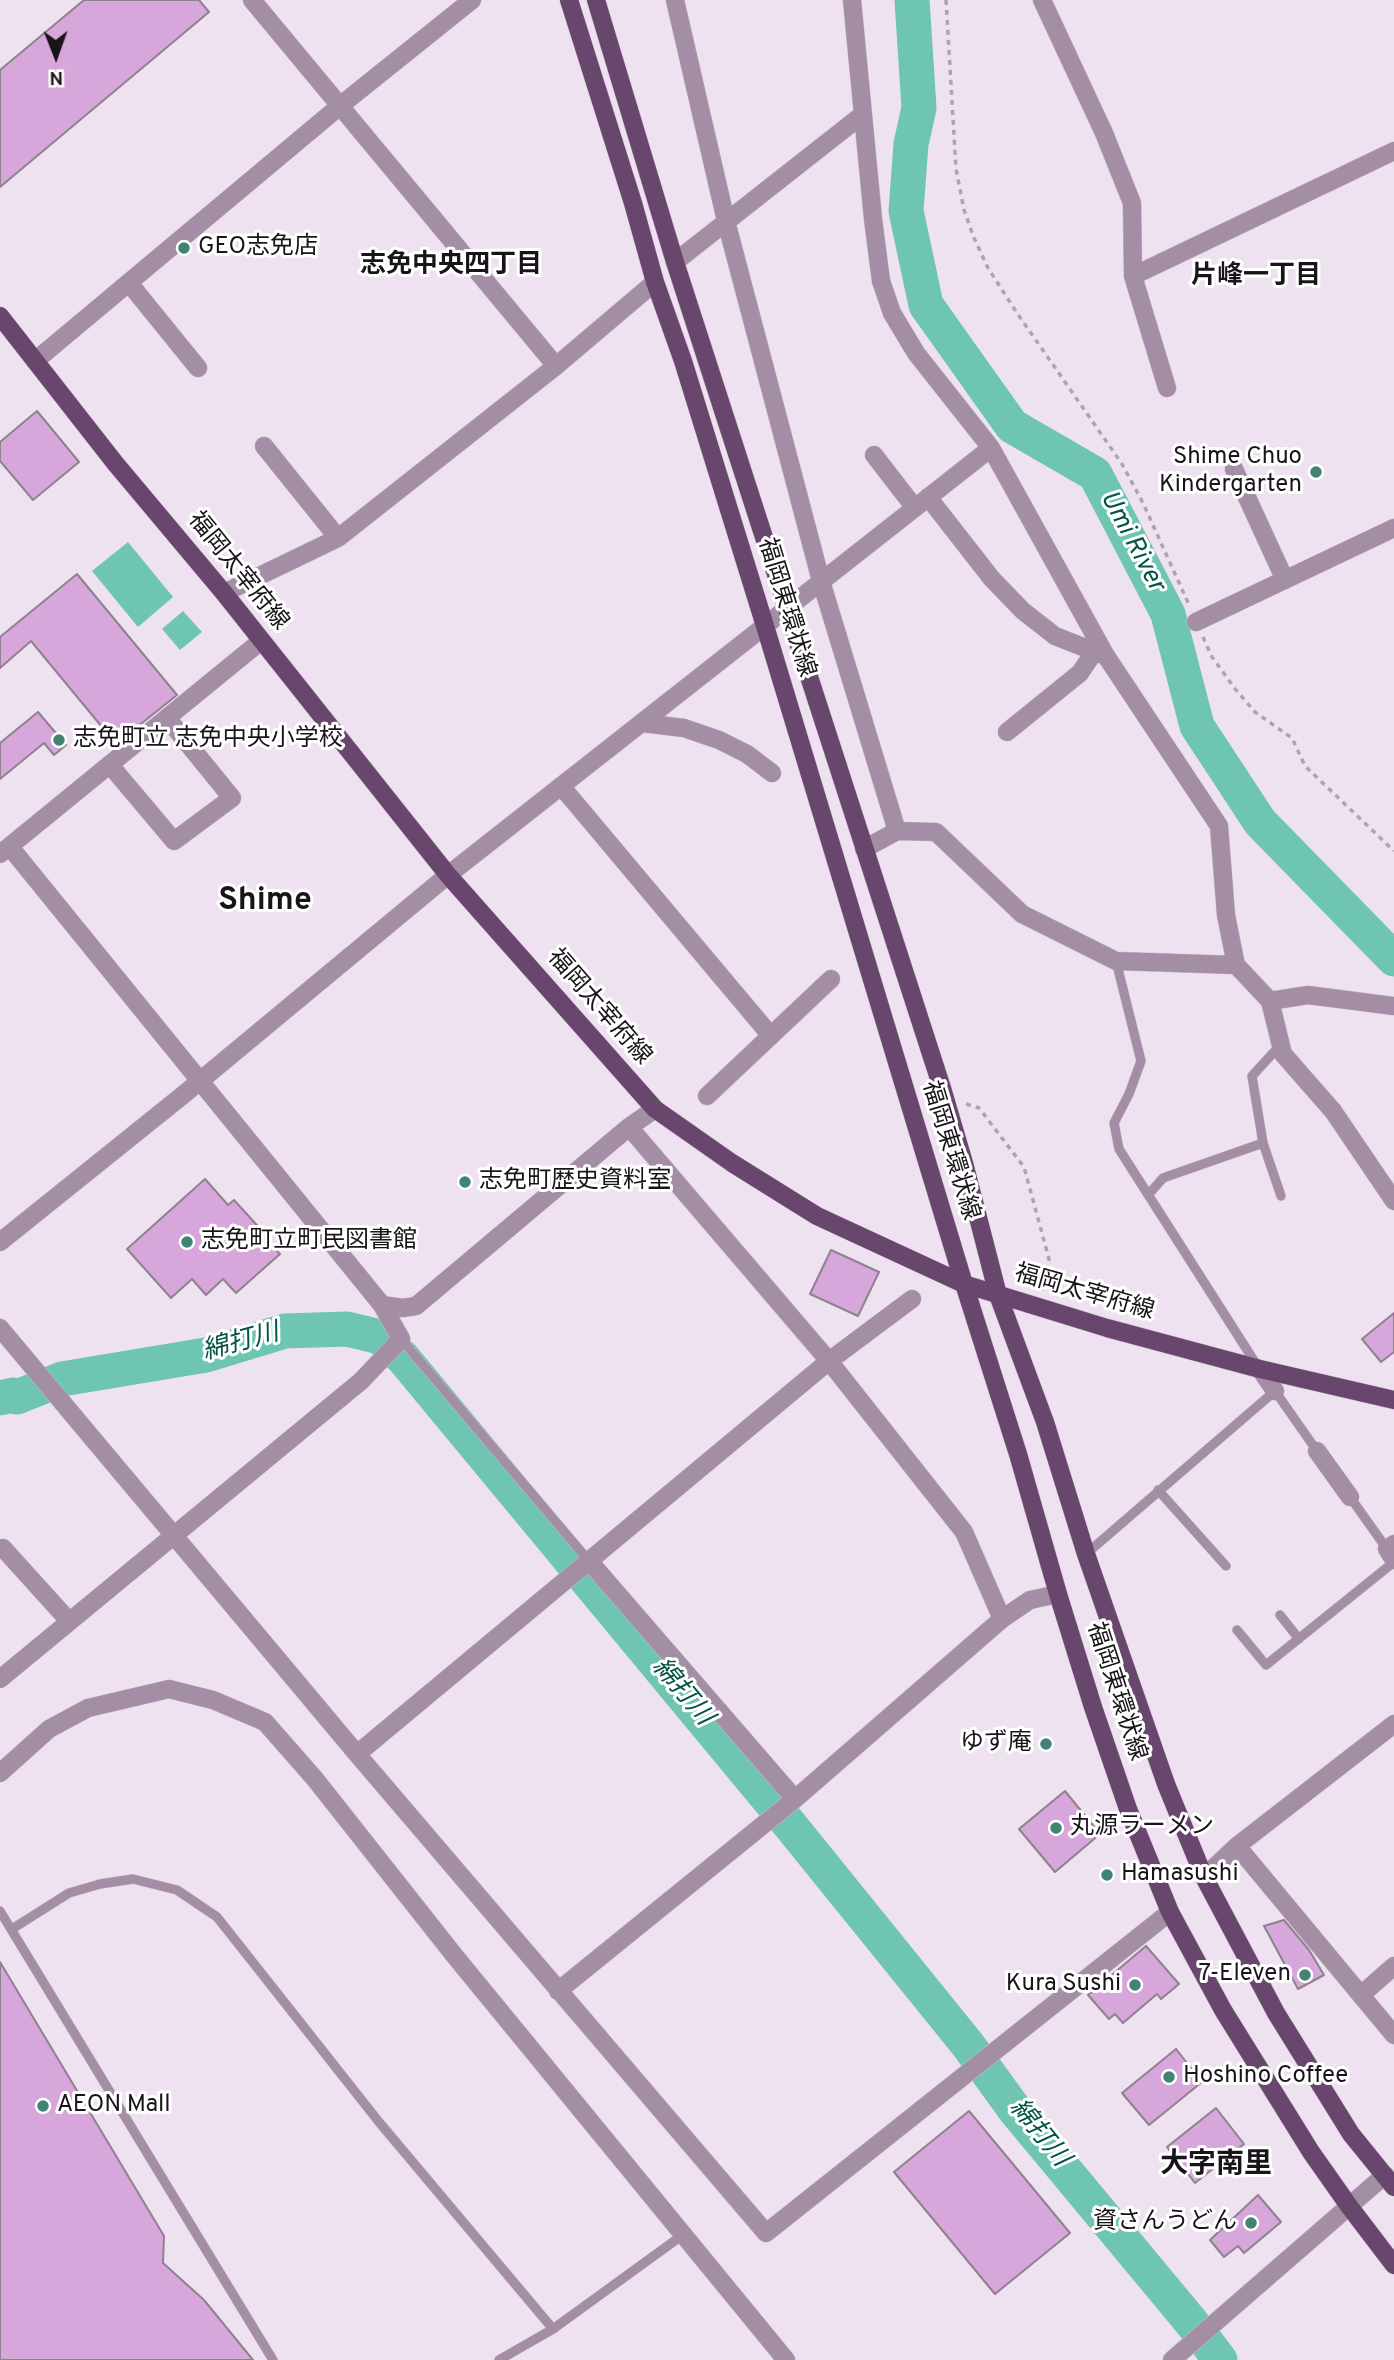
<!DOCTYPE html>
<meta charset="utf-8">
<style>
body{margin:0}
#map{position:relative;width:1394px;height:2360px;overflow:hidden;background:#efe2f0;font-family:Overpass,sans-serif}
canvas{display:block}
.north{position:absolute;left:21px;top:21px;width:70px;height:70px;-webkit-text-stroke:5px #fff;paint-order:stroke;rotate:179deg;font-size:19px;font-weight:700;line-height:28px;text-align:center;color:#191419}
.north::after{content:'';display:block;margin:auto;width:24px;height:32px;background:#191419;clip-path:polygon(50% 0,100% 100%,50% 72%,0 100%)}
</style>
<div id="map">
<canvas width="1394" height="2360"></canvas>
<div class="north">N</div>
</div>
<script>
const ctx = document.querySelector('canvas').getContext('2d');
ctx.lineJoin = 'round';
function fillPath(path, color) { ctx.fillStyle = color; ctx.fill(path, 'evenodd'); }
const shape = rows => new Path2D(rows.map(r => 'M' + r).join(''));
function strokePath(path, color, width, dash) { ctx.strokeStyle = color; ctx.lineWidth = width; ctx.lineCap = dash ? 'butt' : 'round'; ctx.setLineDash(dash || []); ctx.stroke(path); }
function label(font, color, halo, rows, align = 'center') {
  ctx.font = font + ' Overpass,"Noto Sans JP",sans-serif'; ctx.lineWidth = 6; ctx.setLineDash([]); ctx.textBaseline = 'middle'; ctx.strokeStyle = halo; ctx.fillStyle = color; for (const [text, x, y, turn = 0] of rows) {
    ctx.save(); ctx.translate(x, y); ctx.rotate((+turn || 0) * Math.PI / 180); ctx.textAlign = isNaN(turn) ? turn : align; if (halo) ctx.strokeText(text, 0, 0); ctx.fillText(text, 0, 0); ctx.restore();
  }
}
fillPath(shape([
 [128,542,173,597,138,627,92,571],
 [183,611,202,632,180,650,162,629]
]), '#6ec5b2');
strokePath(shape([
 [912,0,919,108,911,144,906,211,926,305,1012,426,1095,474,1168,614,1197,726,1260,822,1394,959],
 [0,1398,13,1395,17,1397,62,1379,206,1355,285,1331,347,1329,380,1337,403,1358,790,1825,968,2045,1015,2110,1192,2323,1220,2360]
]), '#6ec5b2', 35);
const building = shape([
 [84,0,199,0,209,12,0,187,0,70,84,0],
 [37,411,79,462,33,500,0,461,0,442,37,411],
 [77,574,177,695,116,744,31,641,0,668,0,637,77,574],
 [38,712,66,745,54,755,44,743,0,779,0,743,38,712],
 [205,1179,228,1205,234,1200,265,1234,263,1236,280,1254,236,1293,223,1279,206,1295,192,1279,171,1298,127,1249,205,1179],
 [831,1250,879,1272,858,1316,810,1294,831,1250],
 [1394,1313,1394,1352,1381,1362,1362,1339,1394,1313],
 [1065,1791,1100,1834,1055,1872,1019,1829,1065,1791],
 [1284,1920,1309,1950,1324,1975,1298,1989,1264,1926,1284,1920],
 [1146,1946,1179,1984,1161,1999,1157,1994,1123,2023,1115,2014,1109,2019,1088,1995,1146,1946],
 [0,1962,164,2236,163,2263,204,2300,253,2360,0,2360,0,1962],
 [1176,2049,1202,2082,1149,2125,1122,2093,1176,2049],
 [1216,2108,1244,2144,1195,2183,1167,2147,1216,2108],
 [969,2111,1070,2233,995,2294,894,2172,969,2111],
 [1258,2195,1281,2222,1244,2253,1238,2246,1224,2257,1210,2240,1258,2195]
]);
fillPath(building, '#d7a7db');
strokePath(building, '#8d828e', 2);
const service = shape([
 [1116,961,1141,1061,1129,1094,1114,1123,1119,1149,1258,1367],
 [1263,1143,1281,1196],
 [1148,1195,1163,1178,1263,1143,1252,1076,1274,1052,1282,1049],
 [401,1339,589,1561],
 [1158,1490,1226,1566],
 [1350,1497,1387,1549],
 [1086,1554,1275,1391,1317,1451],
 [1280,1615,1299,1639],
 [1237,1630,1266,1665,1394,1562],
 [0,1911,273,2360],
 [12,1929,69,1893,100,1884,133,1879,177,1890,217,1917,379,2122,553,2329],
 [499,2360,553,2329,684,2234]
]);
const minor = shape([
 [252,0,556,366],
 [675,0,726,221,821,581,897,831],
 [852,0,873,219,881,281,892,313,916,353,991,448,1106,656,1219,826,1226,915,1236,965,1270,1001,1283,1054,1333,1111,1394,1201],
 [1042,0,1104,133,1132,203,1133,276,1394,151],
 [675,262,862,115],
 [1133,276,1167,388],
 [129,283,198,368],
 [35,361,341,105,472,0],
 [264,446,338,538],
 [874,455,915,508],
 [1234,469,1285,580],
 [928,497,992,579,1023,611,1055,636,1106,656],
 [224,593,338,538,556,366,655,282],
 [1196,622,1394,528],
 [642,723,684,728,719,740,747,754,772,773],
 [1007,732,1080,673,1094,652],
 [110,765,174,841,232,798,167,718],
 [561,786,771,1036],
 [864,849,897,831,936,832,1022,914,1116,961,1236,965],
 [0,854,261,641],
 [1270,1001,1308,995,1394,1006],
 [707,1096,831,979],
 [629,1127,829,1361,964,1532,1002,1619],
 [0,1242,183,1095,448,875,991,448],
 [382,1305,403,1308,416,1306,629,1127,655,1109],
 [0,1328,357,1754,766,2233,1170,1912],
 [1260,1369,1275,1391],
 [1317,1451,1350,1497],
 [1394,1544,1387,1549,1394,1560],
 [3,1548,69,1621],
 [589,1561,795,1799],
 [0,1679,361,1381,401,1339,382,1305,10,847],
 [357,1754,829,1361,912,1299],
 [1237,1846,1394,2035],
 [1204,1877,1237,1846,1394,1724],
 [558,1991,795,1799,1002,1619,1030,1600,1058,1594],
 [1361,1995,1394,1966]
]);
const tertiary = shape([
 [0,1773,49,1729,88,1708,169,1689,213,1700,265,1722,315,1779,454,1955,786,2360],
 [1172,2360,1385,2175]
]);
const primary = shape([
 [569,0,633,203,655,282,683,361,765,626,964,1284,1018,1454,1058,1594,1093,1707,1128,1809,1170,1912,1223,2010,1311,2152,1349,2206,1394,2265],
 [596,0,675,262,942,1088,964,1163,998,1295,1045,1422,1086,1554,1166,1784,1204,1877,1276,2013,1351,2134,1394,2187],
 [0,316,115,463,224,593,448,875,655,1109,732,1163,817,1216,964,1284,1107,1328,1260,1369,1394,1400]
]);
strokePath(service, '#c8bdc9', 10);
strokePath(minor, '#c8bdc9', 19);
strokePath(tertiary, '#c8bdc9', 19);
strokePath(primary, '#c8bdc9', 19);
strokePath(shape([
 [946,0,956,169,964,210,974,238,988,268,1017,313,1122,464,1143,503,1190,607],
 [1203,637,1212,657,1236,690,1255,712,1292,738,1305,766,1394,851],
 [966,1104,979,1108,1024,1167,1049,1259,1042,1291]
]), '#aea3af', 3.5, [5, 5]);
strokePath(service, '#a38ea5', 9);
strokePath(minor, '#a38ea5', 18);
strokePath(tertiary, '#a38ea5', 18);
strokePath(primary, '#69466d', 18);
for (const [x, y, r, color] of [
 [184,248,7,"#418375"],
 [1316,472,7,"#418375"],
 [59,740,7,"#418375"],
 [465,1182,7,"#418375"],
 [187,1242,7,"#418375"],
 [1046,1744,7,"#418375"],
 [1056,1828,7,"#418375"],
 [1107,1875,7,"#418375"],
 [1305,1975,7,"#418375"],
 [1135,1985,7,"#418375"],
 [1169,2077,7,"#418375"],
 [43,2106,7,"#418375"],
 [1251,2223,7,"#418375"]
]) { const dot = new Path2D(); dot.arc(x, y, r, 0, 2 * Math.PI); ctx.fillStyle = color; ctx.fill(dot); strokePath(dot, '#fff', 2.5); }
label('24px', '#191419', '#fff', [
 ["GEO志免店",198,248],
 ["Shime Chuo",1302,458,"right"],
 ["Kindergarten",1302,486,"right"],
 ["志免町立 志免中央小学校",73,740],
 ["志免町歴史資料室",479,1182],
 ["志免町立町民図書館",201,1242],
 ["ゆず庵",1032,1744,"right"],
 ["丸源ラーメン",1070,1828],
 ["Hamasushi",1121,1875],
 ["7-Eleven",1291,1975,"right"],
 ["Kura Sushi",1121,1985,"right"],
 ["Hoshino Coffee",1183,2077],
 ["AEON Mall",57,2106],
 ["資さんうどん",1237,2223,"right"]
], 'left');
label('24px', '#191419', '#fff', [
 ["福岡太宰府線",237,572,51],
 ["福岡東環状線",785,608,73],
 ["福岡太宰府線",598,1008,49],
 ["福岡東環状線",949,1151,73],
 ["福岡太宰府線",1084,1294,16],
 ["福岡東環状線",1115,1692,72]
]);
label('bold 26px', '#191419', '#fff', [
 ["志免中央四丁目",451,267],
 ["片峰一丁目",1256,278]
]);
label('italic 26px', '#035347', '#fff', [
 ["Umi River",1131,542,62],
 ["綿打川",241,1344,-15],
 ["綿打川",681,1693,50],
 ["綿打川",1038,2134,51]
]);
label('bold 28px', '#191419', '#fff', [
 ["大字南里",1216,2166]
]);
label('bold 32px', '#191419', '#fff', [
 ["Shime",265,903]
]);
</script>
